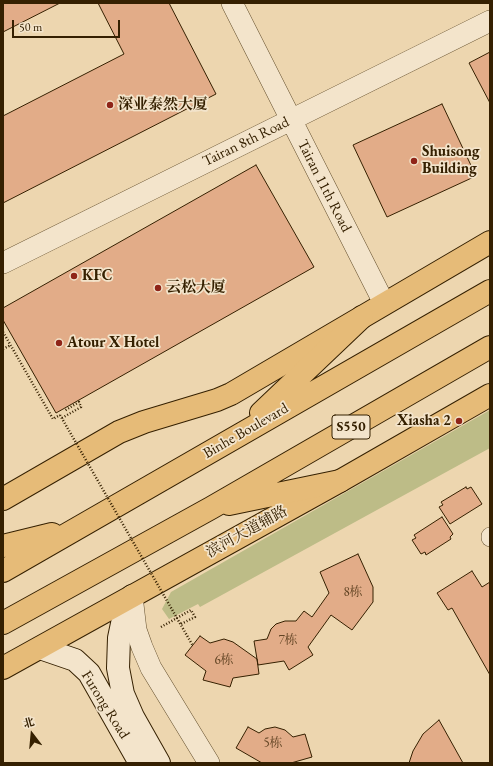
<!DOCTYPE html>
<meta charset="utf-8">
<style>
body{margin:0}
#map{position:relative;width:493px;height:766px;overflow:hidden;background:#edd6af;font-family:"EB Garamond","Noto Serif SC",serif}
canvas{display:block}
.frame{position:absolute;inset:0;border:4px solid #352001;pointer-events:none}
.north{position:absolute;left:12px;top:714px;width:40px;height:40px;-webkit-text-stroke:3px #f3e4cb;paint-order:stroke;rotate:344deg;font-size:11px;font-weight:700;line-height:16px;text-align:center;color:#352001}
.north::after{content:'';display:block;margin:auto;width:14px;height:18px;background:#352001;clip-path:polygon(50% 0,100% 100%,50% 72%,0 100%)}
.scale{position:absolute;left:12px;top:20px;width:108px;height:18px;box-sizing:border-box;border:2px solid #352001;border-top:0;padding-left:5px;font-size:12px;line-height:14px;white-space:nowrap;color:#352001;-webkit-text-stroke:3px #f3e4cb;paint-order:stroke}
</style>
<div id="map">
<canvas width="493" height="766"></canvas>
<div class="frame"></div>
<div class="north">北</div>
<div class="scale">50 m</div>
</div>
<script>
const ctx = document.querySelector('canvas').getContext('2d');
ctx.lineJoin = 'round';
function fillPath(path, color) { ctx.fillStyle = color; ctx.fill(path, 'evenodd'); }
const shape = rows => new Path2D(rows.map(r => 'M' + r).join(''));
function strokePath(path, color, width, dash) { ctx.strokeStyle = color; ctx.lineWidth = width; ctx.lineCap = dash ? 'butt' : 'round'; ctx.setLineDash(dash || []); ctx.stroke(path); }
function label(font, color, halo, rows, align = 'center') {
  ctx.font = font + ' "EB Garamond","Noto Serif SC",serif'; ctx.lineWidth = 3.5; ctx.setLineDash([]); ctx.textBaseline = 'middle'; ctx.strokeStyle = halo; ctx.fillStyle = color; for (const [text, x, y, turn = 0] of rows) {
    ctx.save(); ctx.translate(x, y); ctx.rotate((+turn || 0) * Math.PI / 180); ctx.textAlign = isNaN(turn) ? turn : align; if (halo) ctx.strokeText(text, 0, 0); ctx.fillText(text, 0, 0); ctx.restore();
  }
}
fillPath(shape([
 [490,410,490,448,200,607,198,604,169,619,162,609,171,592]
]), '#bdbc87');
const building = shape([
 [3,3,60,3,3,32,3,3],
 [98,3,169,3,216,94,3,203,3,116,124,54,98,3],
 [490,52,490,103,469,63,490,52],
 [442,104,476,176,387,217,353,145,442,104],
 [256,165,314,267,56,413,3,320,3,308,256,165],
 [466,487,467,489,471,487,482,504,450,524,439,507,443,505,441,502,466,487],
 [442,517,453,534,450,537,451,539,426,555,425,552,421,554,412,540,416,538,414,535,442,517],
 [358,554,373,587,373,602,352,630,331,615,308,647,313,655,289,670,284,661,258,665,254,641,267,639,271,629,276,624,285,621,296,621,304,611,312,617,329,593,320,572,358,554],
 [472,571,482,587,490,582,490,675,452,608,448,610,437,593,472,571],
 [200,636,210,643,224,639,233,642,257,659,259,674,233,678,230,687,203,680,206,671,185,655,200,636],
 [439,720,463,763,409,763,413,751,423,734,439,720],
 [248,727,259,733,265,729,275,727,285,730,293,737,305,734,312,757,291,763,262,763,236,748,248,727]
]);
fillPath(building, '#e2ac88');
strokePath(building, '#352001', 1);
const minor = shape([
 [490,536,490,538]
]);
const tertiary = shape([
 [232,3,384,303],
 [3,263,490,21],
 [132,596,136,630,142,647,151,668,209,763]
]);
const secondary = shape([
 [132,596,123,619,119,638,118,668,123,694,133,717,159,763],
 [40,648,75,660,89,673,140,763]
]);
const primary = shape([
 [3,499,119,432,144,422,217,400,231,394,490,242],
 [3,668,340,481,490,395]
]);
const trunk = shape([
 [261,413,362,317],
 [229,504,340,481],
 [3,546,52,534],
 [3,571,490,291],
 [3,623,211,508,490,347]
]);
strokePath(minor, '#634e2c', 18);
strokePath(tertiary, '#634e2c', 22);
strokePath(secondary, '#352001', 24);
strokePath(primary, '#352001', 24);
strokePath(trunk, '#352001', 24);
strokePath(shape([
 [3,332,53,419,60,415],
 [3,349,11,345],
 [62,418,81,407,79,402,64,411],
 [161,627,191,610,195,617,181,624]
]), '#352001', 2.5, [1, 2]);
strokePath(minor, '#f3e4cb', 17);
strokePath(tertiary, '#f3e4cb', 21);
strokePath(secondary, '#f3e4cb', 22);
strokePath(primary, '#e6bb78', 22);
strokePath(trunk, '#e6bb78', 22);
strokePath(shape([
 [60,415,193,646]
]), '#352001', 2.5, [1, 2]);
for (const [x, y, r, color] of [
 [110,105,4,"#8f2418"],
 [414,161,4,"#8f2418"],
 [74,276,4,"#8f2418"],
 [158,288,4,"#8f2418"],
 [59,343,4,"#8f2418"],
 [459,421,4,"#8f2418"]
]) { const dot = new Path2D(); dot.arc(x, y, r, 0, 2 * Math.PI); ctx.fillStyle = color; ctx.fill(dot); strokePath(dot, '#f3e4cb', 1.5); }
label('13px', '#604323', null, [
 ["8栋",353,592],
 ["7栋",288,640],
 ["6栋",224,660],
 ["5栋",273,743]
]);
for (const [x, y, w] of [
 [351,427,38]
]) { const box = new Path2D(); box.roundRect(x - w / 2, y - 12, w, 24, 3); ctx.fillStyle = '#f3e4cb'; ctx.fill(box); strokePath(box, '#352001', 1); }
label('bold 14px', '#352001', null, [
 ["S550",351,427]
]);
label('bold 15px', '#352001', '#f3e4cb', [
 ["深业泰然大厦",118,105],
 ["Shuisong",422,152],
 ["Building",422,169],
 ["KFC",82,276],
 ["云松大厦",166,288],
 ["Atour X Hotel",67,343],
 ["Xiasha 2",451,421,"right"]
], 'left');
label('15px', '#352001', '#f3e4cb', [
 ["Tairan 8th Road",246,142,-26],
 ["Tairan 11th Road",324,186,63],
 ["Binhe Boulevard",246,431,-30],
 ["滨河大道辅路",247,532,-29],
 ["Furong Road",105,705,58]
]);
</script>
